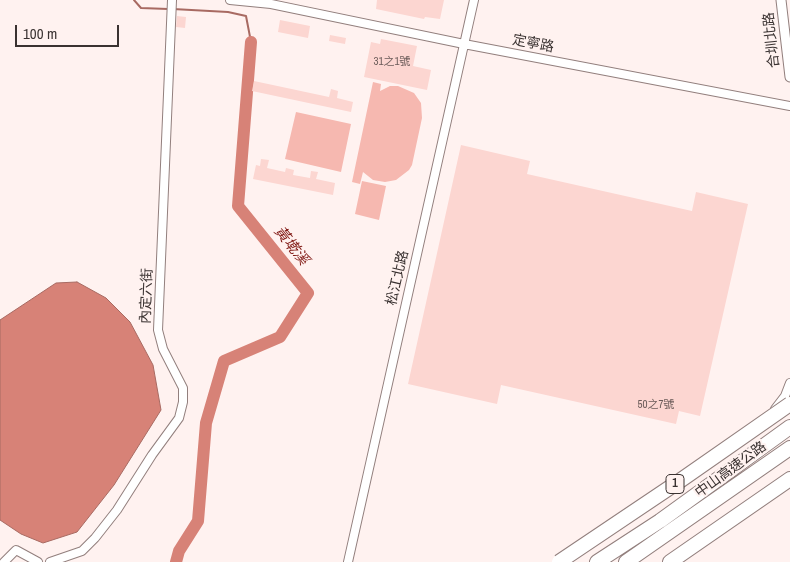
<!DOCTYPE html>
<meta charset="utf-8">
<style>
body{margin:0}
#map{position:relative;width:790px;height:562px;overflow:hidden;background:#fff2f0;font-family:"Archivo Narrow",sans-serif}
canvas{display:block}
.scale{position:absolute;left:15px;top:25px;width:104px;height:22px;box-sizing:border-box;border:2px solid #3a3231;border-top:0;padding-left:6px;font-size:15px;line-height:18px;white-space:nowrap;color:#3a3231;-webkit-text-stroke:4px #fff2f0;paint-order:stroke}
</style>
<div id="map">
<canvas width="790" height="562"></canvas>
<div class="scale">100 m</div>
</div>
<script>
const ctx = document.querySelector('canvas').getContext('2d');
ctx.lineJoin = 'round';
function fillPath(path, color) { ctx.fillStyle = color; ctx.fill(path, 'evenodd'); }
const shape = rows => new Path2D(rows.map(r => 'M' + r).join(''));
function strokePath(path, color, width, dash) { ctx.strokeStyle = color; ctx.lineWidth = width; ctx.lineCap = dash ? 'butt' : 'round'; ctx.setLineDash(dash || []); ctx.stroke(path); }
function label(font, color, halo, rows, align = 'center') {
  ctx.font = font + ' "Archivo Narrow","Noto Sans TC",sans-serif'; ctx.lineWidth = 4; ctx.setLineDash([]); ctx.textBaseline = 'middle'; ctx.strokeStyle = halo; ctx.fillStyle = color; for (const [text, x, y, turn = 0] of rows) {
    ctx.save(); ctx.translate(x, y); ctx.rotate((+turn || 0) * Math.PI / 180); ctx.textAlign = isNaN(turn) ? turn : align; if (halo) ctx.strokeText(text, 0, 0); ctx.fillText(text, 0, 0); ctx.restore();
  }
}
fillPath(shape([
 [373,82,381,84,380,91,390,86,398,86,414,93,421,103,422,118,412,165,409,170,396,180,385,182,373,180,363,172,360,184,352,182],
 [296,112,351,124,341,172,285,159],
 [362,181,386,186,379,220,355,214]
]), '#f6b8b0');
const water = shape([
 [77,282,106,298,130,322,153,365,161,410,114,485,77,532,43,543,21,534,0,520,0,320,56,283,77,282]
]);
fillPath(water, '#d78277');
strokePath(water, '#a86a62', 1);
strokePath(shape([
 [134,0,141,8,168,9],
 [173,9,228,12,246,16,251,42]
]), '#a86a62', 2);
strokePath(shape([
 [176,562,179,551,198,521,206,423,224,361,280,337,308,293,238,206,251,42]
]), '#d78277', 12);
fillPath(shape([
 [377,0,444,0,440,19,425,17,424,19,376,9],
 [177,16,186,17,185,28,176,27],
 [280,20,310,26,308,38,278,32],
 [330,35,346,38,345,44,329,41],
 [381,39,417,46,413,66,431,70,427,90,364,77,371,42,380,44],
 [254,81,329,97,331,89,338,91,337,98,353,102,351,112,252,91],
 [461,145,530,161,527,174,692,211,696,192,748,204,700,416,679,411,676,424,501,385,497,404,408,384],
 [261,159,269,160,267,168,285,172,286,168,294,170,293,175,310,178,311,171,318,172,316,179,335,183,333,195,253,179,256,165,260,166]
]), '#fcd6d1');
const minor = shape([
 [230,0,271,4,464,44,790,106],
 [775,409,785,396,790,383],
 [4,562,16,550,38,562],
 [50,562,82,551,95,538,117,510,152,455,179,418,183,402,183,388,163,349,158,330,172,0],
 [348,562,474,0]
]);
const tertiary = shape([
 [781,0,790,77]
]);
const motorway = shape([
 [597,562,660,521,790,427],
 [626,562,790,448],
 [670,562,790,479]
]);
strokePath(minor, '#927f7d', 10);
strokePath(tertiary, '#927f7d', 11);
strokePath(motorway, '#927f7d', 16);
strokePath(minor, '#fff', 8);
strokePath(tertiary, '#fff', 9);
strokePath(motorway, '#fff', 14);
const motorwayBridge = shape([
 [559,562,681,480,790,404]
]);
strokePath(motorwayBridge, '#927f7d', 16, []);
strokePath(motorwayBridge, '#fff', 14);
label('11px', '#6a5b59', null, [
 ["31之1號",392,62],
 ["50之7號",656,405]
]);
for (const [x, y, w] of [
 [675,484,18]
]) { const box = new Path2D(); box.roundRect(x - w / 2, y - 9.5, w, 19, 4); ctx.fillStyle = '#fff2f0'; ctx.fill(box); strokePath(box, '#3a3231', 1); }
label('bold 12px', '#3a3231', null, [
 ["1",675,484]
]);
label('14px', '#3a3231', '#fff2f0', [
 ["合圳北路",772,40,-96],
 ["定寧路",533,44,11],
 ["松江北路",398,278,-77],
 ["內定六街",147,296,-88],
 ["中山高速公路",731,470,-36]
]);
label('italic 15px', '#831d18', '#fff2f0', [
 ["黃墘溪",291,246,51]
]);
</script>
